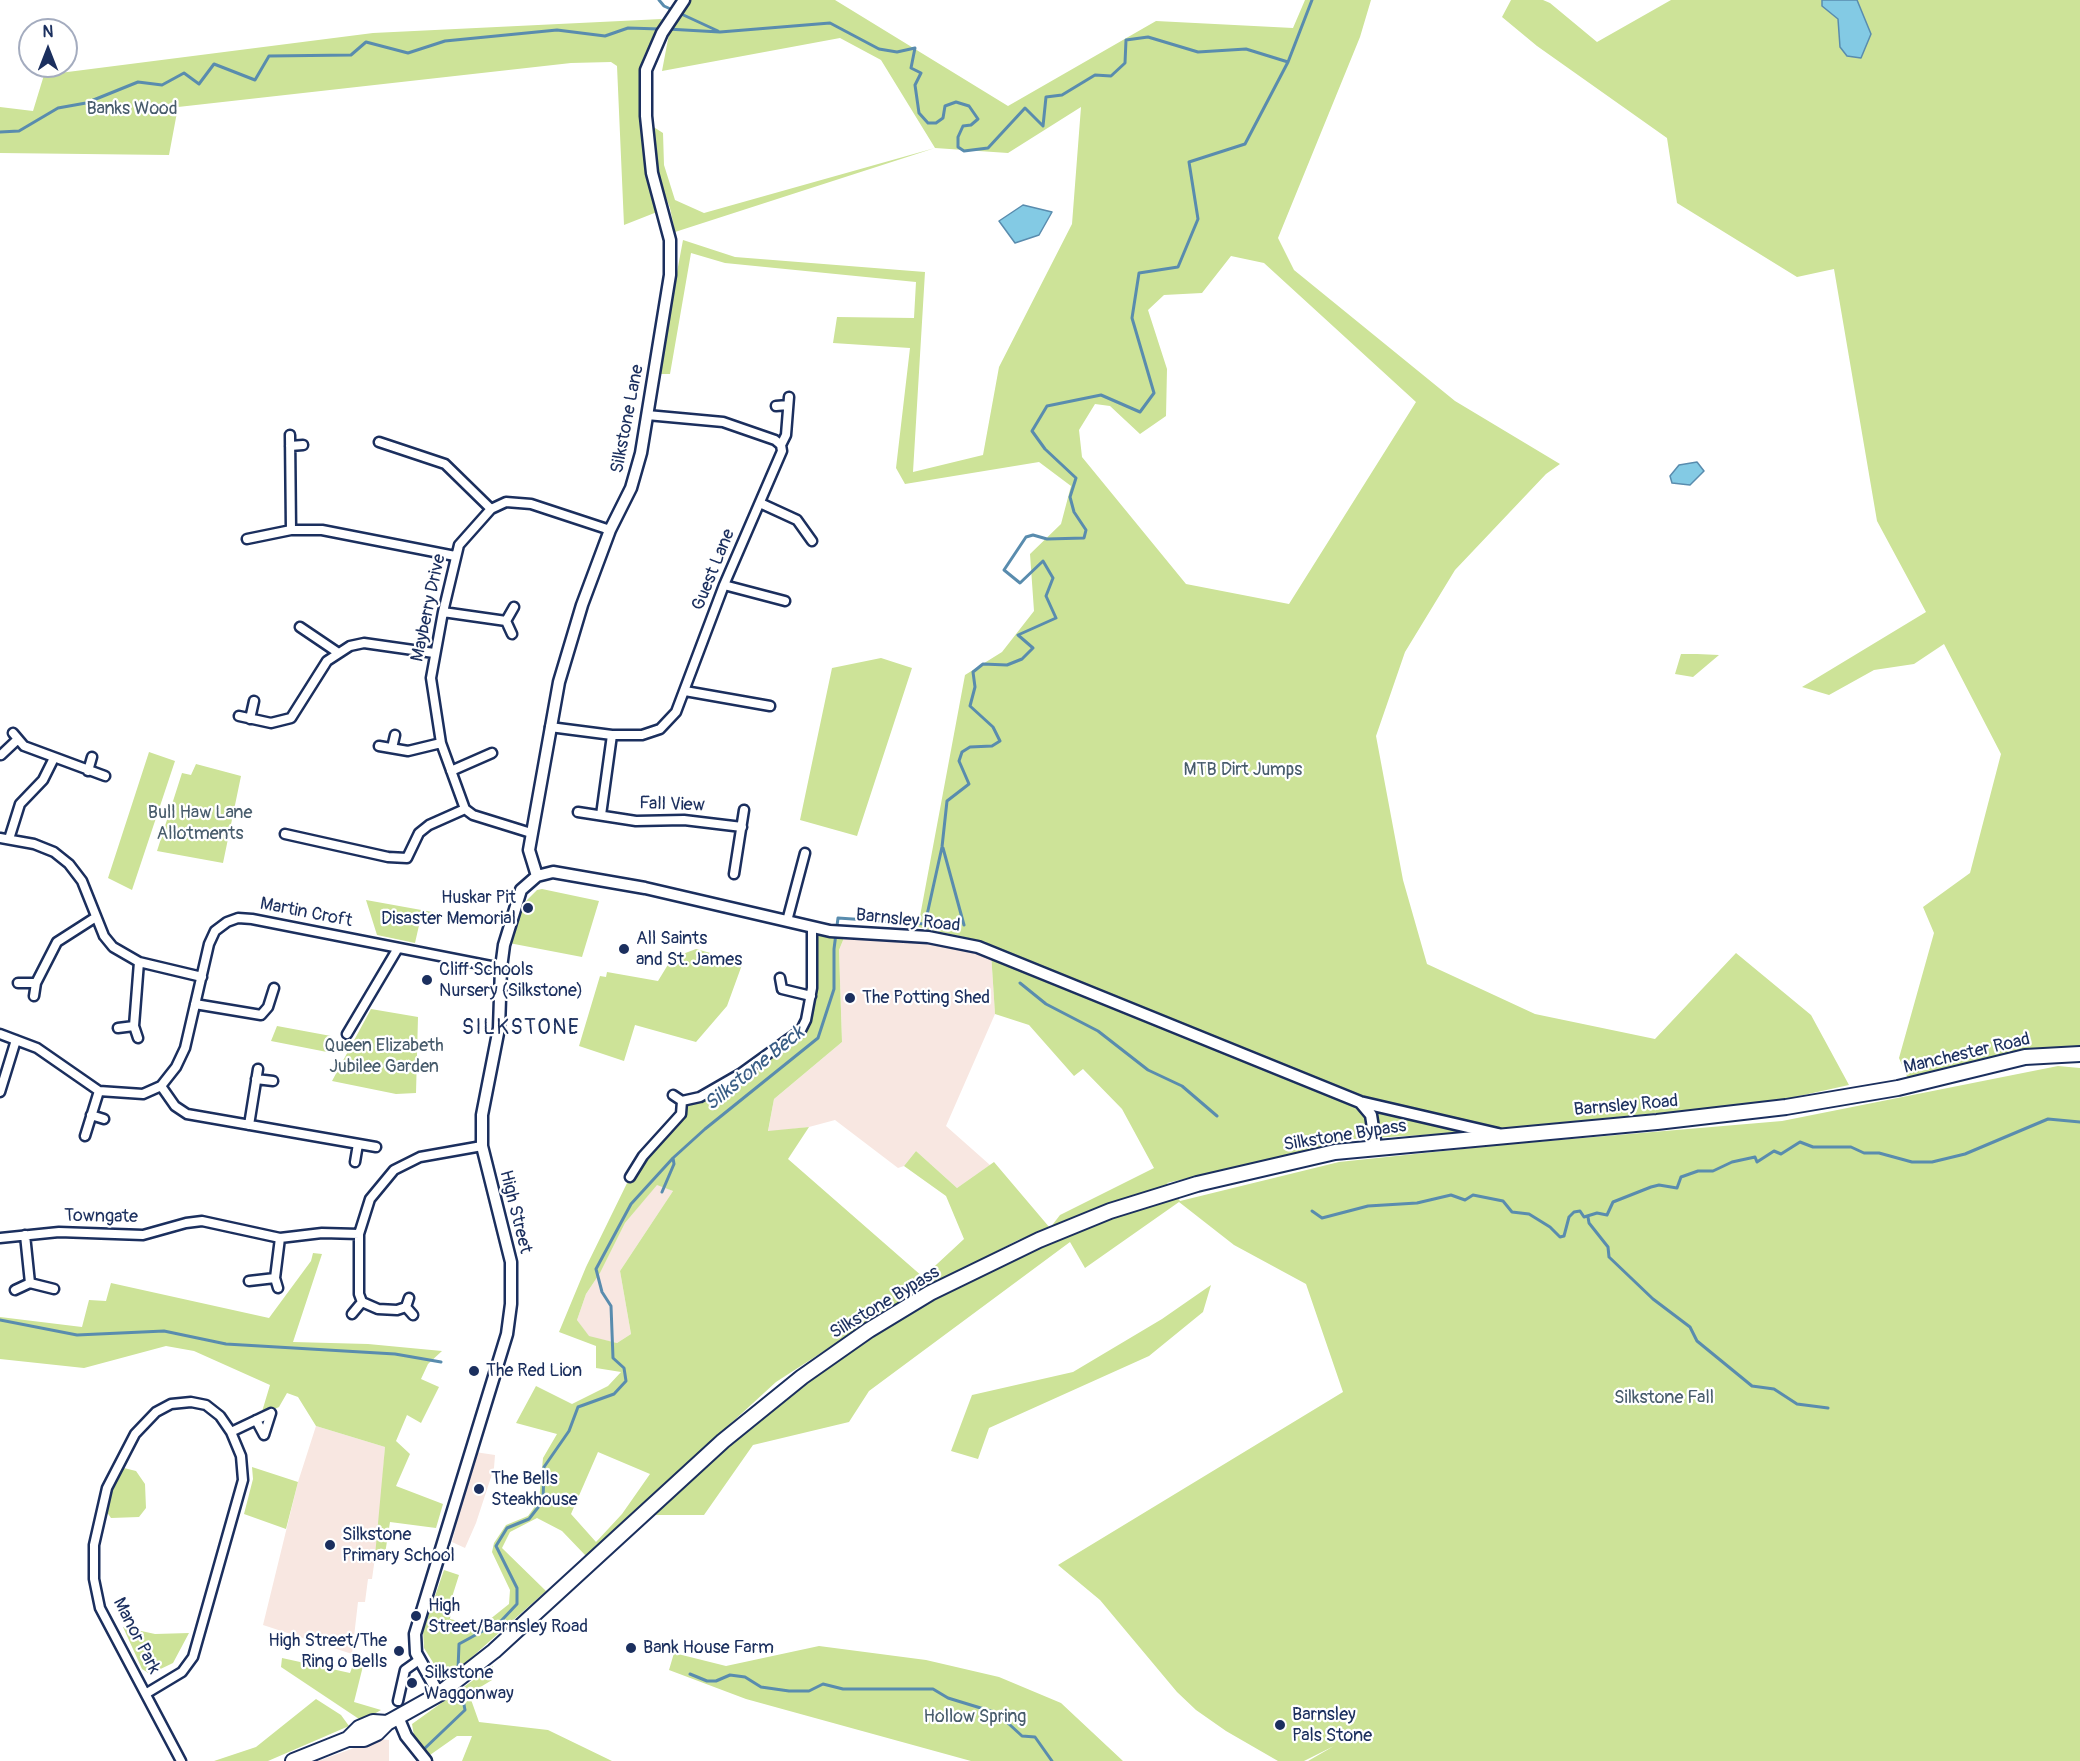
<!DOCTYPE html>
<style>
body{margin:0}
#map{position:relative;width:2080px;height:1761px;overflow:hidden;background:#fff;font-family:Pangolin,sans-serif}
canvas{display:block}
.north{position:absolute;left:18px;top:18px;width:60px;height:60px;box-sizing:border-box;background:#fff;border:2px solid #a4acbf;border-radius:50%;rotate:0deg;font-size:16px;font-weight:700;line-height:24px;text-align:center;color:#1b2f5e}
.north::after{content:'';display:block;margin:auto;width:21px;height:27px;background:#1b2f5e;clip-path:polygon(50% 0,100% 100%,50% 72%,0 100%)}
</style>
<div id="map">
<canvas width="2080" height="1761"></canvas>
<div class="north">N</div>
</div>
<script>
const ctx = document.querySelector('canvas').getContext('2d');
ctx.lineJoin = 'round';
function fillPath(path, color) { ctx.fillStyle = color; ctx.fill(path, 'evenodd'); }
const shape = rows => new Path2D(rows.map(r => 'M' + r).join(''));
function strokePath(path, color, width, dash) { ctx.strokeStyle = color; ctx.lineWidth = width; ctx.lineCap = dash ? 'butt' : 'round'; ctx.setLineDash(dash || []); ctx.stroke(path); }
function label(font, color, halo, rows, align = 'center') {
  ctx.font = font + ' Pangolin,sans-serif'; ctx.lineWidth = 4.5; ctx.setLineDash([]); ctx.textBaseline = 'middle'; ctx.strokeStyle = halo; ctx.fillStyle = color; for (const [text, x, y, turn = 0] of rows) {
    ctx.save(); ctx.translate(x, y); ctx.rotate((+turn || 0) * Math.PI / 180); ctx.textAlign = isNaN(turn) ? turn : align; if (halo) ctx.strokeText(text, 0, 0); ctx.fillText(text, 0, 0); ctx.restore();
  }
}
fillPath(shape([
 [846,933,896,935,991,952,995,1014,946,1126,990,1165,957,1188,916,1151,904,1166,898,1168,835,1120,809,1127,768,1132,774,1099,842,1042,839,950],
 [657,1184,673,1191,620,1271,631,1334,617,1343,589,1337,577,1320,586,1294,600,1273,625,1223],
 [316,1426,385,1447,379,1529,372,1579,368,1579,365,1602,358,1602,352,1654,263,1625,298,1482],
 [475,1452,495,1455,494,1468,476,1523,465,1548,452,1542],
 [379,1739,389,1740,389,1761,318,1761]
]), '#f8e7e1');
fillPath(shape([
 [690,0,835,0,1008,106,1156,21,1293,28,1305,0,1371,0,1360,37,1278,238,1294,270,1455,401,1560,464,1546,474,1455,570,1405,652,1376,736,1403,880,1427,964,1535,1014,1655,1039,1736,953,1811,1015,1849,1085,1781,1100,1659,1113,1441,1134,1354,1139,1167,1183,1180,1201,1339,1162,1500,1145,1782,1121,2058,1066,2080,1068,2080,1761,1308,1761,1334,1746,1304,1761,1278,1761,1226,1731,1196,1710,1177,1692,1100,1600,1058,1565,1343,1392,1306,1284,1234,1245,1179,1202,1085,1268,1070,1242,869,1391,849,1422,753,1445,704,1515,655,1515,656,1510,728,1444,804,1381,874,1333,1049,1229,1018,1240,900,1302,776,1382,586,1556,562,1531,537,1518,510,1532,502,1548,546,1591,454,1673,443,1672,434,1664,424,1648,423,1631,444,1570,459,1575,453,1594,450,1619,467,1623,489,1620,509,1604,510,1590,492,1552,494,1543,506,1525,528,1516,539,1501,543,1458,557,1434,516,1423,536,1386,572,1404,608,1386,621,1372,596,1368,596,1346,559,1332,586,1267,630,1177,681,1114,682,1101,700,1097,801,1030,806,1020,812,927,846,933,839,950,842,1042,774,1099,768,1131,809,1127,788,1159,923,1277,964,1239,946,1196,904,1166,916,1151,957,1188,994,1162,1050,1228,1060,1215,1154,1168,1122,1109,1083,1069,1074,1076,1029,1025,995,1014,991,952,986,942,918,927,965,675,1002,652,1034,611,1030,554,1061,524,1071,486,1039,462,905,484,896,468,910,348,833,343,837,317,914,318,916,282,725,263,691,253,670,374,658,374,683,240,735,257,925,272,913,472,983,455,999,367,1072,224,1081,107,1008,153,935,148,675,232,670,208,656,171,652,126,663,133,664,165,675,200,704,213,935,148,881,60,840,38,662,71,669,34],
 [1231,256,1264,263,1416,402,1289,604,1186,584,1082,457,1079,430,1095,404,1110,406,1140,434,1166,416,1167,369,1148,310,1164,295,1202,293],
 [657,1185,673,1191,620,1271,631,1334,617,1343,589,1336,577,1320,586,1294,600,1273,625,1223],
 [598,1452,650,1474,622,1514,596,1542,571,1514],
 [1511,0,1543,0,1550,3,1597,42,1671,0,2080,0,2080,1049,1909,1081,1899,1058,1934,933,1923,907,1970,873,2001,754,1944,644,1914,664,1874,670,1829,695,1802,687,1926,612,1877,521,1834,269,1797,277,1677,203,1667,138,1537,46,1502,17],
 [662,19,644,56,639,72,646,176,657,212,624,225,617,66,611,62,571,63,178,107,169,155,0,153,0,107,33,111,44,75,373,33],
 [1681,654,1697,654,1719,655,1693,677,1675,674],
 [881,658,912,668,857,836,800,820,832,668],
 [149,752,175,761,132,890,108,878],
 [196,764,241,776,223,863,157,851,182,773,191,775],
 [542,889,599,901,582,957,509,943,518,915,527,900,537,890],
 [366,900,438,913,436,923,420,921,415,943,377,935],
 [696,949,743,962,727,1006,696,1042,635,1025,624,1061,579,1046,600,976,606,977,607,972,658,981,672,958],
 [371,1009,418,1017,416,1093,396,1094,332,1081],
 [277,1026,331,1036,327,1052,271,1041],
 [313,1253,322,1254,293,1342,368,1344,442,1351,428,1364,421,1379,439,1387,421,1423,407,1415,396,1441,410,1454,396,1486,443,1504,436,1528,390,1522,385,1554,375,1556,385,1447,316,1426,298,1397,287,1393,279,1407,261,1415,270,1385,194,1351,166,1346,84,1368,0,1359,0,1317,82,1327,89,1300,106,1301,111,1283,269,1318,311,1261],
 [1211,1285,1203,1312,1149,1356,989,1428,978,1459,951,1451,972,1395,1073,1372,1162,1319],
 [252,1467,298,1482,286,1529,244,1514,253,1479],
 [124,1468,136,1471,145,1484,146,1508,139,1517,111,1518,104,1508,109,1490,119,1470],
 [123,1627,155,1634,189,1633,173,1663,150,1674,142,1669],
 [819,1646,926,1660,999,1677,1061,1703,1123,1761,971,1761,746,1699,669,1670,674,1653,726,1666],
 [356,1657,365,1658,354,1702,381,1710,362,1721,281,1667,282,1658,350,1673],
 [493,1666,492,1680,469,1694,479,1722,548,1730,612,1761,462,1761,472,1736,457,1736,430,1755,414,1736,412,1724],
 [316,1699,341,1715,349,1726,268,1761,214,1761,256,1747]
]), '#cde398');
const water = shape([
 [1822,0,1857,0,1871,34,1861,58,1847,56,1840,47,1838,19,1822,6,1822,0],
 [1023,205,1052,212,1039,235,1015,243,999,221,1023,205],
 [1697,462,1704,471,1690,485,1672,483,1670,476,1679,465,1697,462]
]);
fillPath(water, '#83cae4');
strokePath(water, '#598cae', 1.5);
strokePath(shape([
 [659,0,664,6,718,31],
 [667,29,720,32,830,23,879,49,897,52,915,48,911,68,921,73,915,85,919,113,928,123,936,123,943,118,945,106,956,102,969,106,978,119,971,125,963,126,958,137,958,147,964,151,988,148,1025,108,1043,126,1046,97,1062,95,1095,75,1111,76,1125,63,1126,40,1148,37,1198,52,1246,49,1288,62],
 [0,132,19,131,58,108,86,103,138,82,162,85,184,73,199,84,214,64,255,80,269,56,351,55,366,42,408,53,445,41,557,30,605,36,628,28,660,29],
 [943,848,964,925],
 [1020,983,1046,1004,1098,1031,1148,1070,1182,1086,1217,1116],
 [662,1192,674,1164,673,1158],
 [1312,1211,1322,1218,1368,1206,1417,1203,1451,1195,1465,1200,1473,1195,1503,1201,1512,1212,1529,1214,1550,1227,1560,1237,1564,1236,1569,1217,1574,1212,1580,1211,1584,1217,1597,1213,1607,1215,1613,1202,1651,1187,1659,1185,1677,1188,1681,1177,1698,1171,1713,1171,1732,1162,1755,1157,1757,1162,1774,1151,1781,1154,1800,1142,1813,1147,1851,1147,1864,1153,1879,1153,1912,1162,1932,1162,1965,1154,2048,1119,2080,1122],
 [1588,1217,1589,1223,1608,1247,1609,1257,1653,1299,1690,1327,1697,1341,1752,1386,1774,1389,1797,1404,1828,1408],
 [0,1320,77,1335,164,1331,226,1344,395,1354,441,1362],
 [458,1669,459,1644,501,1621,517,1604,517,1588,496,1546,507,1528,529,1519,543,1501,544,1467,569,1431,578,1407,614,1394,626,1381,624,1368,613,1358,611,1306,602,1292,596,1269,631,1204,673,1158,705,1129,818,1038,834,989,834,949,838,918,925,924,942,847,947,801,969,784,959,761,962,752,970,747,992,746,1000,741,993,727,970,706,975,687,973,672,983,664,1007,665,1022,659,1033,648,1018,635,1056,618,1046,596,1053,578,1043,561,1020,583,1004,570,1026,537,1033,535,1047,539,1084,538,1086,530,1074,512,1070,497,1076,478,1045,449,1032,431,1047,406,1101,395,1140,412,1154,393,1132,318,1139,273,1178,267,1198,219,1189,162,1245,144,1288,62,1312,0],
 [690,1674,707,1681,716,1681,730,1675,745,1677,761,1687,789,1691,809,1691,823,1684,843,1689,933,1689,948,1698,997,1713,1022,1736,1035,1737,1052,1761],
 [422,1751,465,1710,461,1689]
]), '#598cae', 3);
const minor = shape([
 [776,406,788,405],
 [290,435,291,530],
 [379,442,445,464,491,509],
 [781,445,786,435,789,397],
 [290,446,303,445],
 [760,503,797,520,812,541],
 [247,539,291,530,322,530,455,556],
 [724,585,785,601],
 [443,612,506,621],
 [300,627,337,652],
 [512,634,506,621,514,607],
 [685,691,770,706],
 [239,716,271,723,291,718,327,661,350,646,364,643,434,653],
 [250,719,254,701],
 [550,727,612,735,642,735,660,729,676,712,724,585,782,451,781,445,775,440,723,422,647,415],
 [13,733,24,746,105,776],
 [379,746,408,751,441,743],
 [392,748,395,735],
 [1,755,18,739],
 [88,771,92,757],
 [451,771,492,753],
 [465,809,441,743,431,678,443,612,459,545,491,509,506,502,531,504,610,530],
 [465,809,473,815,531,833],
 [578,812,636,821,684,820,742,827],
 [601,815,612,735],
 [285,834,388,857,407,858,419,833,429,825,465,809],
 [0,838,34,844,54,852,69,864,82,881,104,936,113,947,139,962,202,977],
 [9,839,20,804,43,780,54,758],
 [734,874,744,810],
 [787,921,805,853],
 [780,978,782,989,811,996],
 [18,983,36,983],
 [34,996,36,983,57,942,96,917],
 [195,1004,261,1015,268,1007,274,988],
 [118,1028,134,1026],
 [0,1034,37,1048,99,1091,143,1094,161,1086],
 [347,1034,398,948],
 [138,1038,134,1026,139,962],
 [256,1079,273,1081],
 [0,1092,16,1040],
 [673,1095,682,1101],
 [91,1115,104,1119],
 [249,1125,258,1069],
 [85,1136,99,1091],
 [376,1147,187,1114,175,1106,161,1086,176,1067,185,1048,209,944,215,931,227,922,238,918,252,919,501,968],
 [355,1162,358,1144],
 [630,1177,643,1156,681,1114,682,1101,700,1097,740,1074,801,1030,806,1020,812,988,812,927],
 [359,1234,359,1294,362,1302,378,1309,397,1310,406,1307,409,1298],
 [25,1235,30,1283,54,1289],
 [0,1238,59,1232,143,1235,186,1223,202,1221,280,1238,322,1233,359,1234,370,1199,394,1170,420,1157,482,1146],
 [249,1281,275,1278],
 [278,1288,275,1278,280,1238],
 [15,1290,30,1283],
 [406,1307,413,1315],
 [352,1314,362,1302],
 [231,1432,271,1413,264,1435,256,1420],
 [147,1693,182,1672,193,1657,243,1480,241,1456,231,1432,220,1416,206,1405,191,1402,171,1404,156,1412,135,1434,107,1488,94,1545,94,1579,100,1608,181,1761],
 [398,1701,405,1670,419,1660]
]);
const tertiary = shape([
 [537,876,529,850,559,682,582,605,610,530,631,488,641,453,670,275,670,240,652,173,646,116,646,70,662,33,684,0],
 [1360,1102,1371,1115,1376,1147],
 [439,1694,416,1653,415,1634,507,1334,511,1304,511,1262,482,1146,482,1115,499,1028,501,968,504,945,521,890,537,876,553,872,645,888,830,931,928,937,978,947,1360,1102,1498,1134],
 [398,1717,406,1736,426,1761]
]);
const trunk = shape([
 [348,1739,364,1739,377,1733,387,1723,439,1694,494,1651,723,1441,802,1377,869,1330,930,1293,1039,1240,1110,1211,1197,1184,1335,1152,1657,1122,1786,1107,1898,1088,2025,1057,2080,1054],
 [293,1761,348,1739,359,1728,373,1722,387,1723]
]);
strokePath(minor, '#1b2f5e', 13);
strokePath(tertiary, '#1b2f5e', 15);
strokePath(trunk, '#1b2f5e', 18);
strokePath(minor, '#fff', 8);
strokePath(tertiary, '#fff', 10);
strokePath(trunk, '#fff', 14);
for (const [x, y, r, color] of [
 [528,908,6,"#1b2f5e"],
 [624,949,6,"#1b2f5e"],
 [427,980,6,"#1b2f5e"],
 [850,998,6,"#1b2f5e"],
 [474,1371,6,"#1b2f5e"],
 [479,1489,6,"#1b2f5e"],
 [330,1545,6,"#1b2f5e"],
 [416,1616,6,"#1b2f5e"],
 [631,1648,6,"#1b2f5e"],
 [399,1651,6,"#1b2f5e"],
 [412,1683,6,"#1b2f5e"],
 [1280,1725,6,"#1b2f5e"]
]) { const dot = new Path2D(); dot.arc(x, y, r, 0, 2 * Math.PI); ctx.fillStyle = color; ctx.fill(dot); strokePath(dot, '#fff', 2); }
label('18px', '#485c6c', '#fff', [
 ["Banks Wood",132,109],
 ["MTB Dirt Jumps",1243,770],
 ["Bull Haw Lane",200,813],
 ["Allotments",200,834],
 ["Queen Elizabeth",384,1046],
 ["Jubilee Garden",384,1067],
 ["Silkstone Fall",1664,1398],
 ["Hollow Spring",975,1717]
]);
label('18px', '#1b2f5e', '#fff', [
 ["Silkstone Lane",628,419,-79],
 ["Guest Lane",714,570,-68],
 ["Mayberry Drive",429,608,-78],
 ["Fall View",672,805,2],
 ["Martin Croft",306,913,11],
 ["Barnsley Road",908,921,6],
 ["Manchester Road",1967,1054,-13],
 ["Barnsley Road",1626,1106,-5],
 ["Silkstone Bypass",1345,1136,-9],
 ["High Street",515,1212,76],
 ["Towngate",101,1217,1],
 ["Silkstone Bypass",885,1303,-31],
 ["Manor Park",136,1636,63]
]);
label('18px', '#1b2f5e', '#fff', [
 ["Huskar Pit",516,898,"right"],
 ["Disaster Memorial",516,919,"right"],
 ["All Saints",636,939],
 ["and St. James",636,960],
 ["Cliff Schools",439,970],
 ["Nursery (Silkstone)",439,991],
 ["The Potting Shed",862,998],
 ["The Red Lion",486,1371],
 ["The Bells",491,1479],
 ["Steakhouse",491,1500],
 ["Silkstone",342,1535],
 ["Primary School",342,1556],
 ["High",428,1606],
 ["Street/Barnsley Road",428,1627],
 ["High Street/The",387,1641,"right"],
 ["Ring o Bells",387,1662,"right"],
 ["Bank House Farm",643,1648],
 ["Silkstone",424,1673],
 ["Waggonway",424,1694],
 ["Barnsley",1292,1715],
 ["Pals Stone",1292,1736]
], 'left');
label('italic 20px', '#3a5e86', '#fff', [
 ["Silkstone Beck",755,1069,-39]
]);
ctx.letterSpacing = '1.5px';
label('21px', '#1b2f5e', '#fff', [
 ["SILKSTONE",521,1029]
]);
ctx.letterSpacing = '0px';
</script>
